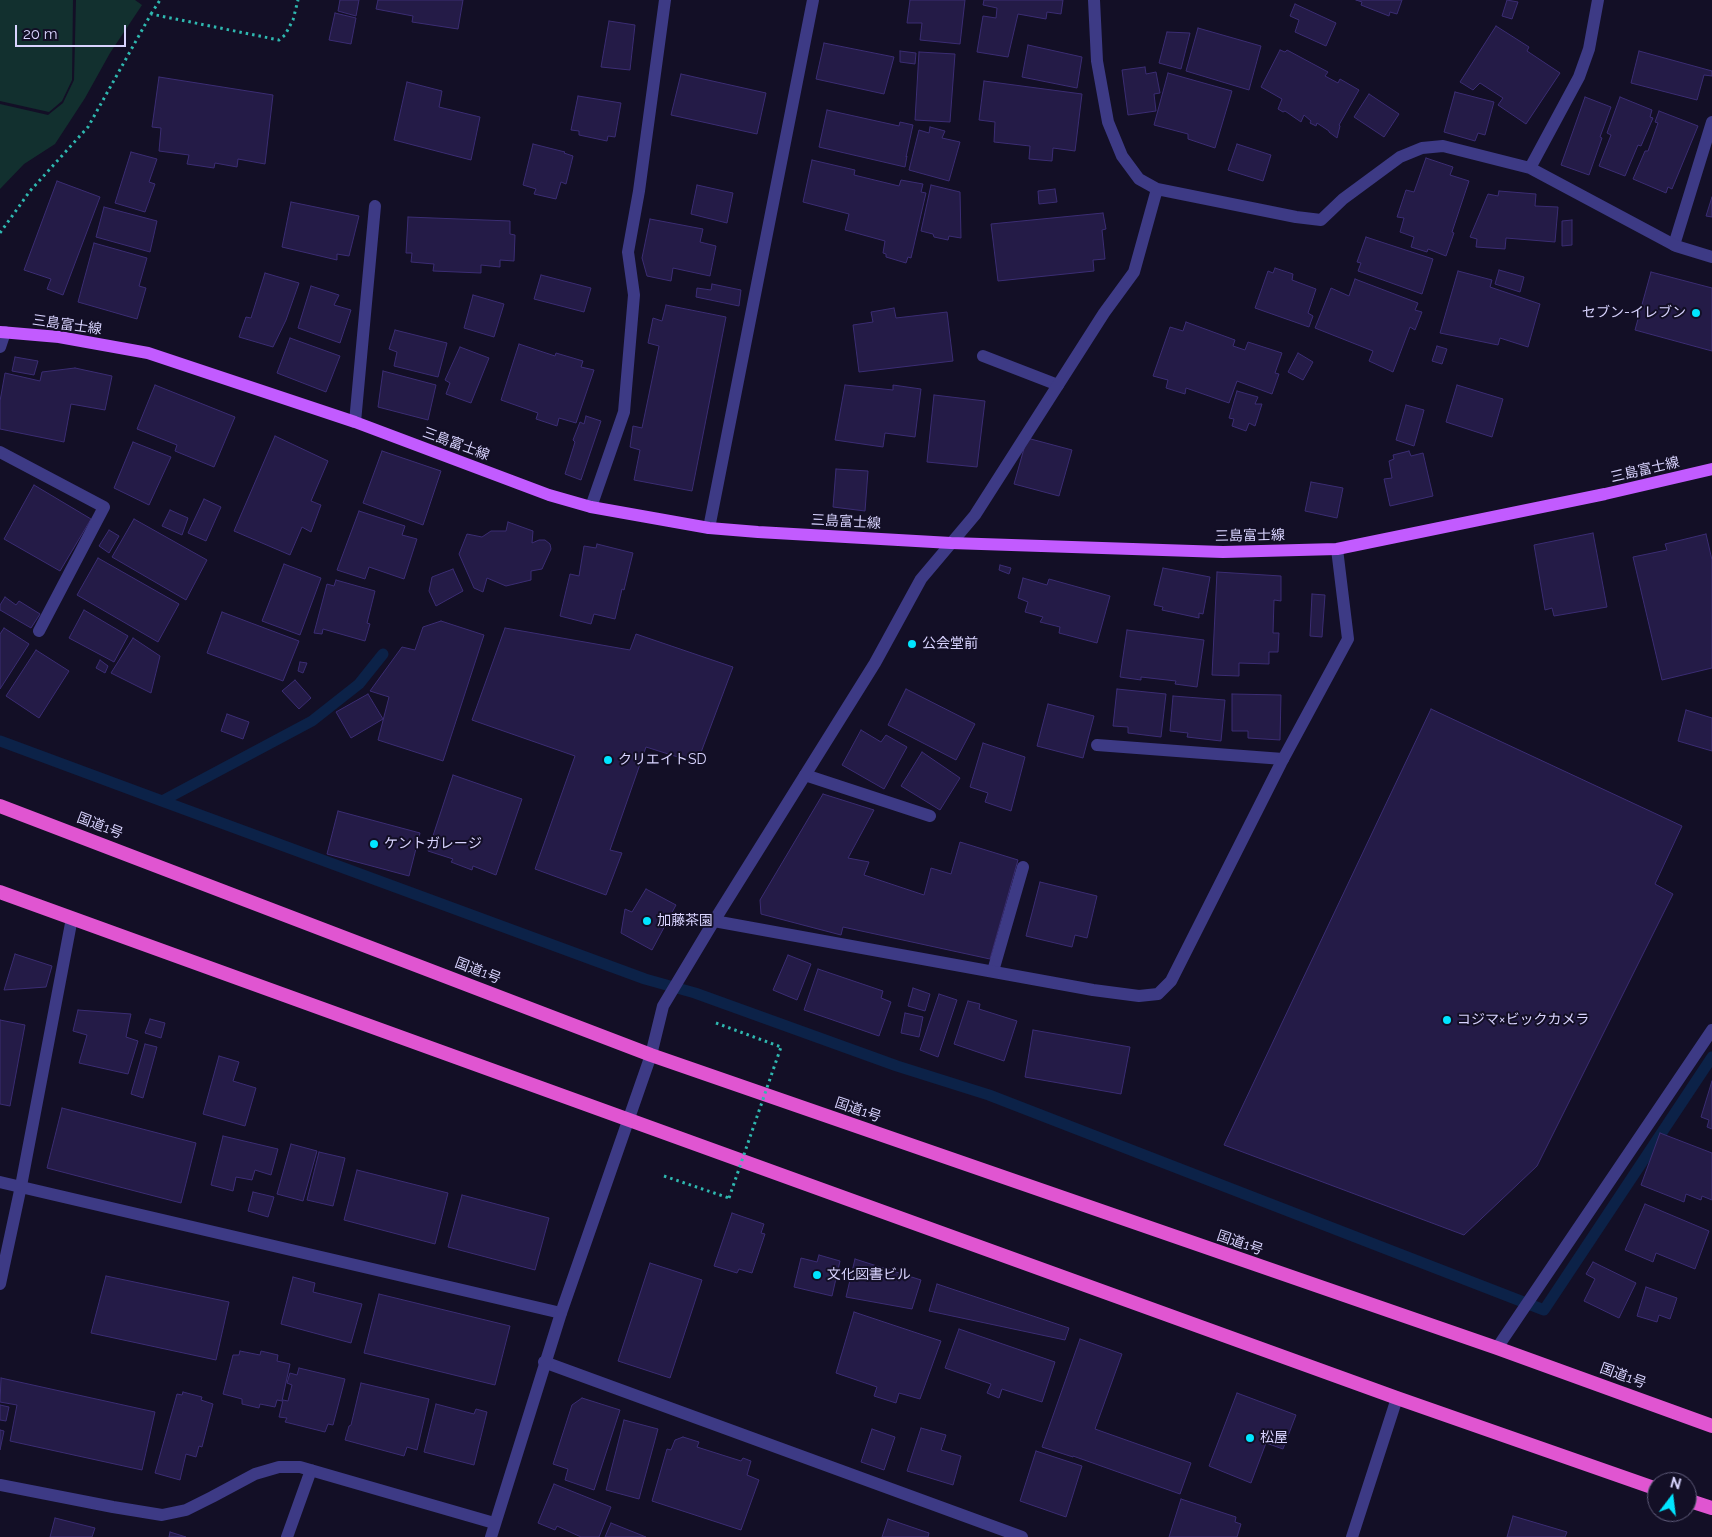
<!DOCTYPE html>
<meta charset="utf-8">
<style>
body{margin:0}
#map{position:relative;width:1712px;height:1537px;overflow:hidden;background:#130f26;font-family:Raleway,sans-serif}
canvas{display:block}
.north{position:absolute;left:1647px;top:1472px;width:50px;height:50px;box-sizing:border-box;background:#130f26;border:1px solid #625e7d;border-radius:50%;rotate:15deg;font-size:14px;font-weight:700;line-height:20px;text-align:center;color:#d9d4ff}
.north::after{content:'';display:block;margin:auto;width:18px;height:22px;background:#00e5ff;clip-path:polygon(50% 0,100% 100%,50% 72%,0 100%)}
.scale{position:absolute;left:15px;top:25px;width:111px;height:22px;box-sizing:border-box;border:2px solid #d9d4ff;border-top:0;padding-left:6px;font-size:15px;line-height:18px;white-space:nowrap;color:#d9d4ff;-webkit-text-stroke:4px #130f26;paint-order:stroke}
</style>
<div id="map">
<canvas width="1712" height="1537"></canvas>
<div class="north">N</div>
<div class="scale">20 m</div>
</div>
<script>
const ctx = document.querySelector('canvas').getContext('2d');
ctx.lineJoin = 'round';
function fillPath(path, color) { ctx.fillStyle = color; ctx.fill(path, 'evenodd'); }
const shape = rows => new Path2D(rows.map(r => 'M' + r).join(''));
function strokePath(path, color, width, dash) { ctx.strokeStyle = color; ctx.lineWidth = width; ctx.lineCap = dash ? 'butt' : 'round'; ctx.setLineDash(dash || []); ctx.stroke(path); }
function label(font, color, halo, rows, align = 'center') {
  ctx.font = font + ' Raleway,"Noto Sans JP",sans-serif'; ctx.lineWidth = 4; ctx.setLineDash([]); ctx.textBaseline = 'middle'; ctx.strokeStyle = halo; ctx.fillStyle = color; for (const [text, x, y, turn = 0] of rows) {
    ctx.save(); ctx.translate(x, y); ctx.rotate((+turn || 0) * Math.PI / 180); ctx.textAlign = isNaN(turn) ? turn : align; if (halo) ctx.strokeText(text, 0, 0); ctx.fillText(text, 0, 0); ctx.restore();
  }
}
fillPath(shape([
 [0,0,73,0,72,80,62,101,49,112,0,101],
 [76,0,135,0,142,5,110,53,85,98,55,144,24,164,0,189,0,104,48,115,63,103,74,80]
]), '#12302f');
strokePath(shape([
 [0,741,162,801,312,721,359,684,383,654],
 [162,801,645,979,695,993,897,1066,989,1095,1544,1310,1712,1057]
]), '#0c2248', 11);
const building = shape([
 [340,0,359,0,356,16,338,11,340,0],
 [378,0,463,0,458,29,412,22,413,16,376,9,378,0],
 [910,0,965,0,960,44,920,40,922,23,907,23,910,0],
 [984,0,1063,0,1061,14,1047,12,1046,19,1018,14,1008,57,977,52,983,16,996,18,997,8,983,5,984,0],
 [1356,0,1402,0,1397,14,1390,12,1389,16,1361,5,1362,2,1356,0],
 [1507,0,1518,2,1512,19,1502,16,1507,0],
 [1295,4,1336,23,1326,46,1295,32,1299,20,1290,16,1295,4],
 [335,13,356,18,351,44,329,40,335,13],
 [609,21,635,25,630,70,601,67,609,21],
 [1496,26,1529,47,1527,51,1560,73,1526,124,1498,105,1503,98,1480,83,1473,90,1460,82,1496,26],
 [1198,28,1261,46,1249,90,1186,71,1198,28],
 [1167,32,1190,33,1181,69,1159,63,1167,32],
 [824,43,894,57,884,94,816,79,824,43],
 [1028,45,1082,57,1077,88,1022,77,1028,45],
 [1280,50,1285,52,1287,50,1328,72,1325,76,1338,83,1340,79,1359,90,1339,125,1340,126,1337,138,1329,132,1329,131,1317,123,1316,126,1310,123,1311,121,1304,115,1301,122,1285,111,1283,112,1278,109,1282,99,1261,87,1280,50],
 [900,51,916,53,915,64,900,62,900,51],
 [1639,51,1712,71,1712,76,1704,75,1697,100,1631,83,1639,51],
 [919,52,955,54,950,122,915,120,919,52],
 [1145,67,1146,74,1156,72,1160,93,1154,94,1156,111,1128,115,1122,70,1145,67],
 [1168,73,1232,91,1215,148,1188,139,1188,134,1154,125,1168,73],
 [681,74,766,93,757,134,671,115,681,74],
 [159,77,273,95,265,164,238,159,237,167,215,163,214,168,187,164,189,155,159,151,161,128,152,127,159,77],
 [984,81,1082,94,1075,151,1053,148,1052,161,1029,159,1030,146,994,142,995,122,979,120,984,81],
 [407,82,442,91,439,107,480,117,471,160,394,140,407,82],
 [1455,92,1494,102,1485,135,1478,133,1475,141,1444,132,1455,92],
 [1369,94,1399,114,1384,137,1354,117,1369,94],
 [578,96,621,103,615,137,608,136,607,141,579,135,579,131,571,130,578,96],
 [1585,97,1611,107,1600,137,1602,138,1589,175,1561,165,1585,97],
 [1620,97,1652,110,1650,117,1653,118,1641,146,1638,145,1625,176,1599,166,1611,135,1607,133,1620,97],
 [827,110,899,126,900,122,913,125,906,157,907,156,905,167,819,147,827,110],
 [1659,111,1698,126,1672,189,1668,187,1666,193,1633,179,1645,151,1648,151,1658,123,1655,122,1659,111],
 [930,127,945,131,942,138,960,142,949,181,909,170,919,130,929,133,930,127],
 [533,144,565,152,564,153,573,156,566,184,561,182,556,199,534,194,536,189,523,185,533,144],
 [1237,144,1271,155,1263,181,1228,170,1237,144],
 [131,152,157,159,149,182,155,184,145,212,115,203,131,152],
 [1426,158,1453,167,1450,175,1469,181,1452,232,1454,233,1446,256,1428,249,1427,252,1411,247,1414,237,1400,232,1404,218,1397,217,1406,190,1414,192,1426,158],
 [812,160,855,170,854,175,899,186,901,180,923,184,921,192,926,193,911,258,908,257,906,263,886,257,886,254,883,253,885,241,845,230,849,214,803,202,812,160],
 [57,181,100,197,63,295,47,289,51,279,24,270,57,181],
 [697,185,733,193,727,223,691,214,697,185],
 [931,185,960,192,961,238,949,236,948,240,934,237,933,234,921,231,931,185],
 [1055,189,1057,202,1039,204,1038,191,1055,189],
 [1499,191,1536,194,1535,206,1558,207,1555,242,1506,238,1505,249,1476,247,1477,239,1470,237,1488,194,1498,196,1499,191],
 [1712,197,1712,217,1706,216,1712,197],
 [291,202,359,216,349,256,337,254,337,260,282,247,291,202],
 [104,207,157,221,150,252,96,237,104,207],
 [1103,213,1106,229,1102,230,1105,259,1093,260,1094,271,998,281,991,224,1103,213],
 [408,217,510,221,510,234,515,235,514,261,500,260,500,267,481,265,481,273,433,271,434,264,411,262,412,253,406,253,408,217],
 [650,219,703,229,700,242,716,246,710,276,673,268,671,281,647,276,642,258,650,219],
 [1572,220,1572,245,1562,246,1562,221,1572,220],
 [1366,237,1433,259,1422,294,1358,271,1361,263,1357,262,1366,237],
 [94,243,147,258,139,286,146,288,137,319,78,302,94,243],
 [1275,268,1293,274,1292,280,1316,289,1308,313,1313,316,1309,327,1255,308,1268,271,1273,273,1275,268],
 [1499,270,1524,277,1520,292,1495,284,1499,270],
 [1458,271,1492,280,1490,287,1540,304,1528,347,1500,338,1498,345,1440,333,1458,271],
 [1651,272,1712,288,1712,351,1635,330,1651,272],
 [265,273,299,283,286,320,273,347,239,337,246,317,251,318,265,273],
 [541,275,591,288,584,312,534,299,541,275],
 [1355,279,1418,303,1415,310,1422,312,1415,330,1410,327,1393,372,1369,361,1373,351,1315,328,1331,288,1349,296,1355,279],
 [712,284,741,290,739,306,696,297,697,288,711,290,712,284],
 [311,286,339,295,334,305,351,310,340,343,298,328,311,286],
 [473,295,504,304,494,337,464,328,473,295],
 [666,305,726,317,692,491,634,480,640,450,630,447,633,426,642,428,659,346,648,343,653,318,662,321,666,305],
 [894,308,896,318,947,312,953,361,859,372,853,325,873,322,871,312,894,308],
 [1186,322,1235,340,1233,346,1245,350,1248,342,1282,353,1275,373,1279,374,1272,394,1237,381,1229,403,1186,388,1185,394,1166,388,1168,380,1153,376,1170,327,1183,331,1186,322],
 [395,330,447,343,438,377,394,366,397,352,389,349,395,330],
 [290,338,340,356,326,392,277,373,290,338],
 [519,344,555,356,556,353,583,361,581,367,594,370,576,423,559,418,557,426,536,419,538,413,501,400,519,344],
 [1437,346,1447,349,1442,364,1432,361,1437,346],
 [460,347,489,358,471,403,446,394,450,383,445,380,460,347],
 [1298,353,1313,362,1303,380,1288,372,1298,353],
 [15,357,38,361,34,375,12,371,15,357],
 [75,368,112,376,105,410,71,404,64,442,0,429,0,401,5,373,40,381,42,372,75,368],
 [383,371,436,385,428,420,378,407,383,371],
 [155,385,235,417,214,467,175,451,177,445,137,429,155,385],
 [845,385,893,390,893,385,921,389,915,437,885,433,883,447,835,440,845,385],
 [1457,385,1503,399,1492,437,1446,422,1457,385],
 [1237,391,1258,397,1255,404,1262,404,1255,426,1249,423,1246,431,1232,426,1234,419,1229,418,1237,391],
 [934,395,985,401,977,467,927,462,934,395],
 [1406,405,1424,410,1414,446,1396,440,1406,405],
 [586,416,601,421,581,480,565,474,575,442,573,440,580,422,584,424,586,416],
 [275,436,328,461,311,501,321,505,311,532,302,527,290,555,234,531,275,436],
 [1027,438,1072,450,1059,496,1014,484,1027,438],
 [133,442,171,457,149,505,114,488,133,442],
 [382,451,441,471,423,525,363,503,382,451],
 [1409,451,1411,456,1423,453,1433,496,1390,506,1384,479,1392,478,1389,461,1394,459,1393,455,1409,451],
 [836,469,868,471,865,511,833,507,836,469],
 [1311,482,1343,488,1337,518,1305,511,1311,482],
 [34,485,91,519,60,571,4,539,34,485],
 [204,499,221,507,206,541,188,533,204,499],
 [170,510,188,518,182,535,162,526,170,510],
 [359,511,405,526,402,535,417,539,404,579,369,567,365,579,337,570,359,511],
 [134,519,207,560,186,600,112,557,134,519],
 [508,522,533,531,532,543,539,540,545,540,550,544,551,549,542,569,531,571,531,580,506,586,487,578,483,592,474,588,459,554,467,534,482,537,491,531,506,531,508,522],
 [109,530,119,536,109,553,99,546,109,530],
 [1593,533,1607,607,1554,616,1552,608,1545,610,1534,545,1593,533],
 [1706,534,1712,560,1712,668,1662,680,1633,557,1667,550,1665,544,1706,534],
 [597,544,633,553,624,590,622,589,615,619,594,614,591,624,560,616,570,574,579,576,584,546,596,548,597,544],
 [98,558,179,604,158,642,77,595,98,558],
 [284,564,321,578,300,635,262,621,284,564],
 [1000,565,1011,568,1009,574,999,570,1000,565],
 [1163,568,1210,577,1203,614,1199,613,1199,618,1162,610,1163,607,1154,605,1163,568],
 [453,569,463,591,436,606,429,591,432,577,453,569],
 [1217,572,1281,576,1281,601,1274,600,1273,633,1279,633,1278,652,1269,652,1269,664,1239,663,1239,676,1212,675,1217,572],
 [1023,578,1047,585,1049,579,1110,596,1097,643,1059,633,1060,627,1040,622,1043,617,1025,612,1028,602,1018,598,1023,578],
 [336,580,375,591,367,623,370,624,365,641,323,629,322,634,314,633,327,584,334,586,336,580],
 [1312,594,1325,595,1322,637,1310,636,1312,594],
 [5,597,16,605,19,601,40,614,31,628,0,610,0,605,5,597],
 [84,610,128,636,114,662,69,638,84,610],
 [222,612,299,641,283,681,207,653,222,612],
 [441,621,484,635,443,761,378,740,389,697,370,691,402,647,415,650,423,627,441,621],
 [4,628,29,644,0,689,0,634,4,628],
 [505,628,630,650,636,634,733,667,697,763,646,747,610,850,622,853,606,895,535,869,575,756,472,720,505,628],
 [1127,630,1204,640,1197,687,1175,684,1176,681,1141,677,1141,680,1120,677,1127,630],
 [133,638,160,656,151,693,111,673,133,638],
 [36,650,69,671,39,718,6,696,36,650],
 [100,660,108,666,105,673,96,668,100,660],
 [300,662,307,663,303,673,298,671,300,662],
 [295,680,311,698,299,709,282,691,295,680],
 [906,689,975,724,956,760,888,725,906,689],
 [1117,689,1166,694,1161,737,1128,733,1128,727,1113,726,1117,689],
 [368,694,383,719,351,738,336,712,368,694],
 [1232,694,1281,695,1280,740,1248,738,1248,731,1232,731,1232,694],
 [1173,696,1225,700,1221,741,1187,737,1188,733,1170,731,1173,696],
 [1048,704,1094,716,1083,758,1037,746,1048,704],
 [1431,709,1682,826,1655,884,1673,894,1537,1166,1464,1235,1224,1145,1431,709],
 [1686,710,1712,718,1712,751,1678,741,1686,710],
 [227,714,249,722,243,739,221,731,227,714],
 [861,730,881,742,886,735,907,747,884,789,842,765,861,730],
 [983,743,1025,757,1011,811,985,802,988,793,970,787,983,743],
 [922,752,960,778,940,810,901,786,922,752],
 [453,775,522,799,496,875,473,866,472,870,451,862,453,859,428,851,453,775],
 [823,794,874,810,848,858,869,862,864,875,924,895,931,868,951,874,960,842,1018,860,990,959,843,927,841,935,761,914,760,900,823,794],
 [338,811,420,833,409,876,327,854,338,811],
 [1040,882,1097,896,1087,938,1075,935,1072,947,1026,936,1040,882],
 [646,889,676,905,652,950,621,933,625,909,632,912,646,889],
 [15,954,52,966,46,987,4,990,15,954],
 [788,955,811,964,797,1000,773,990,788,955],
 [818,969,883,991,881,998,891,1002,879,1036,804,1010,818,969],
 [913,988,930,994,925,1011,908,1006,913,988],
 [939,994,957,1000,938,1057,920,1050,939,994],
 [968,1001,980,1004,979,1009,1017,1021,1004,1061,954,1044,968,1001],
 [78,1010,131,1014,126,1037,138,1041,128,1074,79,1063,87,1035,73,1031,78,1010],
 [905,1013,923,1017,919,1037,901,1033,905,1013],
 [150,1019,165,1023,161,1038,145,1033,150,1019],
 [0,1020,25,1025,10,1106,0,1104,0,1020],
 [1033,1030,1130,1047,1121,1094,1025,1077,1033,1030],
 [145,1044,157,1047,143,1098,131,1094,145,1044],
 [219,1056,239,1062,233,1081,256,1088,245,1126,203,1114,219,1056],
 [1712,1081,1712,1129,1707,1127,1709,1120,1701,1117,1712,1081],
 [62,1108,196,1143,181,1203,47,1168,62,1108],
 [1660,1133,1712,1153,1712,1200,1702,1196,1701,1200,1686,1194,1684,1202,1641,1185,1660,1133],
 [223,1136,278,1149,271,1175,255,1170,252,1180,236,1177,233,1191,211,1185,223,1136],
 [291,1144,317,1151,303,1201,277,1194,291,1144],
 [319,1152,345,1158,333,1206,307,1200,319,1152],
 [357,1170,448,1193,435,1244,344,1220,357,1170],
 [253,1192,274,1197,268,1217,248,1211,253,1192],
 [462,1195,549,1218,535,1270,448,1247,462,1195],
 [1645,1204,1709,1231,1695,1269,1656,1253,1653,1262,1625,1250,1645,1204],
 [732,1213,764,1224,761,1233,765,1234,752,1273,739,1269,737,1273,714,1266,732,1213],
 [819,1255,840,1261,832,1296,794,1287,801,1258,817,1262,819,1255],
 [855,1259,921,1280,912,1309,846,1297,855,1259],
 [1593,1262,1636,1283,1619,1318,1584,1301,1595,1279,1586,1274,1593,1262],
 [650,1263,702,1280,670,1378,618,1361,650,1263],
 [106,1276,229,1302,216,1360,91,1333,106,1276],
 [293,1277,315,1283,313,1292,362,1304,351,1343,281,1324,293,1277],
 [937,1284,1069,1328,1065,1340,929,1311,937,1284],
 [1646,1287,1677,1298,1670,1319,1659,1315,1657,1322,1637,1316,1646,1287],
 [379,1294,510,1326,495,1385,364,1353,379,1294],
 [854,1312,941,1341,920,1399,899,1393,896,1403,874,1396,877,1387,836,1373,854,1312],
 [959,1329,1055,1362,1042,1402,1002,1389,999,1398,987,1393,991,1384,945,1368,959,1329],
 [1080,1339,1122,1354,1095,1429,1191,1463,1180,1494,1073,1456,1073,1457,1042,1447,1080,1339],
 [240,1351,260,1355,261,1351,278,1355,277,1361,290,1364,282,1401,277,1400,275,1407,260,1404,259,1408,242,1404,242,1399,223,1394,233,1355,239,1355,240,1351],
 [299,1368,345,1379,333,1425,328,1424,325,1432,285,1422,287,1418,279,1417,283,1400,288,1401,292,1385,287,1383,290,1373,297,1375,299,1368],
 [1,1378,155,1412,142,1470,10,1441,17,1405,0,1402,1,1378],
 [361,1383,429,1399,417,1450,407,1447,404,1456,345,1440,349,1426,351,1425,361,1383],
 [183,1392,202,1397,201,1400,213,1404,202,1447,199,1446,196,1457,186,1454,180,1480,155,1473,177,1394,182,1395,183,1392],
 [1237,1393,1296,1415,1283,1449,1266,1443,1251,1483,1209,1466,1237,1393],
 [582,1398,620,1410,594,1490,565,1480,568,1469,553,1464,572,1405,582,1398],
 [436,1404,474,1414,476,1409,487,1412,474,1465,424,1452,436,1404],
 [0,1405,9,1407,6,1421,0,1420,0,1405],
 [624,1420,658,1429,639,1499,606,1490,624,1420],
 [921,1428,946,1435,941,1450,961,1456,953,1485,907,1471,921,1428],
 [872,1429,895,1437,884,1470,861,1462,872,1429],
 [0,1430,4,1431,0,1450,0,1430],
 [683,1437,699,1442,697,1447,741,1461,743,1458,751,1461,747,1475,759,1480,741,1530,652,1501,667,1449,671,1450,675,1440,683,1437],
 [1036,1451,1082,1466,1066,1517,1020,1501,1036,1451],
 [554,1484,611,1507,599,1537,581,1537,557,1526,555,1530,538,1523,554,1484],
 [1181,1499,1236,1517,1235,1522,1241,1524,1237,1537,1169,1537,1181,1499],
 [1513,1516,1567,1532,1565,1537,1507,1537,1513,1516],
 [55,1518,95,1528,92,1537,50,1537,55,1518],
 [888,1519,929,1533,928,1537,882,1537,888,1519],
 [611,1523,646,1537,605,1537,611,1523],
 [170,1532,186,1537,169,1537,170,1532]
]);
fillPath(building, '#241b47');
strokePath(building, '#3b2d73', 1);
strokePath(shape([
 [151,14,160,0],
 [0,233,30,191,88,127,151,14,279,40,285,35,293,20,298,0],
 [716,1023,781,1047],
 [664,1176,729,1198]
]), '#2fb8b0', 3, [2.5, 4]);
strokePath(shape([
 [1674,245,1712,122],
 [0,347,5,332],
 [983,356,1058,385],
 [355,422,375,206],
 [0,452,104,507,39,631],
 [591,507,624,412,634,295,628,252,639,191,665,0],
 [1097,745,1283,759],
 [805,775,930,816],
 [993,971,1023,867]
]), '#3d3a85', 12);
strokePath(shape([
 [1094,0,1097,61,1108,122,1122,156,1139,179,1157,189,1134,272,1104,313,975,515,921,579,875,663,714,921,1093,990,1139,996,1158,994,1171,981,1281,763,1348,639,1337,549],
 [1530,168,1579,77,1589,49,1598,0],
 [1157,189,1296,217,1321,220,1343,199,1400,157,1422,148,1443,146,1530,168,1676,246,1712,257],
 [709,528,813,0],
 [0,1182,561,1313],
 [0,1284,21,1186,72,918],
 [1497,1348,1712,1030],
 [544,1362,1022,1537],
 [0,1485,113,1507,162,1515,186,1510,212,1497,255,1474,279,1467,300,1467,494,1523],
 [287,1537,311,1470],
 [1352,1537,1397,1398]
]), '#3d3a85', 12);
strokePath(shape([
 [491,1537,561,1313,651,1055,663,1006,714,921]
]), '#3d3a85', 12);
strokePath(shape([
 [0,332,59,337,148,353,355,422,549,495,591,507,709,528,758,532,951,543,1223,552,1337,549,1605,494,1712,469]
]), '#c25bff', 12);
strokePath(shape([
 [0,806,651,1055,1497,1348,1712,1426],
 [0,892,1397,1398,1657,1489],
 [1687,1500,1712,1508]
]), '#e055d1', 14);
strokePath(shape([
 [729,1198,781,1047]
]), '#2fb8b0', 3, [2.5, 4]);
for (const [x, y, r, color] of [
 [1696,313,5,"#00e5ff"],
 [912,644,5,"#00e5ff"],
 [608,760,5,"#00e5ff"],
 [374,844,5,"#00e5ff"],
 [647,921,5,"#00e5ff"],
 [1447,1020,5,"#00e5ff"],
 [817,1275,5,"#00e5ff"],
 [1250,1438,5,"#00e5ff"]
]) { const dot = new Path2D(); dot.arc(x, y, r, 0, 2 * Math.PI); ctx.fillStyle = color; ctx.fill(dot); strokePath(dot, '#130f26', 2); }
label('14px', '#d9d4ff', '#130f26', [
 ["セブン-イレブン",1686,313,"right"],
 ["公会堂前",922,644],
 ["クリエイトSD",618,760],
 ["ケントガレージ",384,844],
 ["加藤茶園",657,921],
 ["コジマ×ビックカメラ",1457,1020],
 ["文化図書ビル",827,1275],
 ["松屋",1260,1438]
], 'left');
label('14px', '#d9d4ff', '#130f26', [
 ["三島富士線",67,325,8],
 ["三島富士線",456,444,20],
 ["三島富士線",1645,470,-13],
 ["三島富士線",846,522,3],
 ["三島富士線",1250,536,-1],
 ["国道1号",100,826,21],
 ["国道1号",478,971,21],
 ["国道1号",858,1110,19],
 ["国道1号",1240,1243,19],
 ["国道1号",1623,1376,20]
]);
</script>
